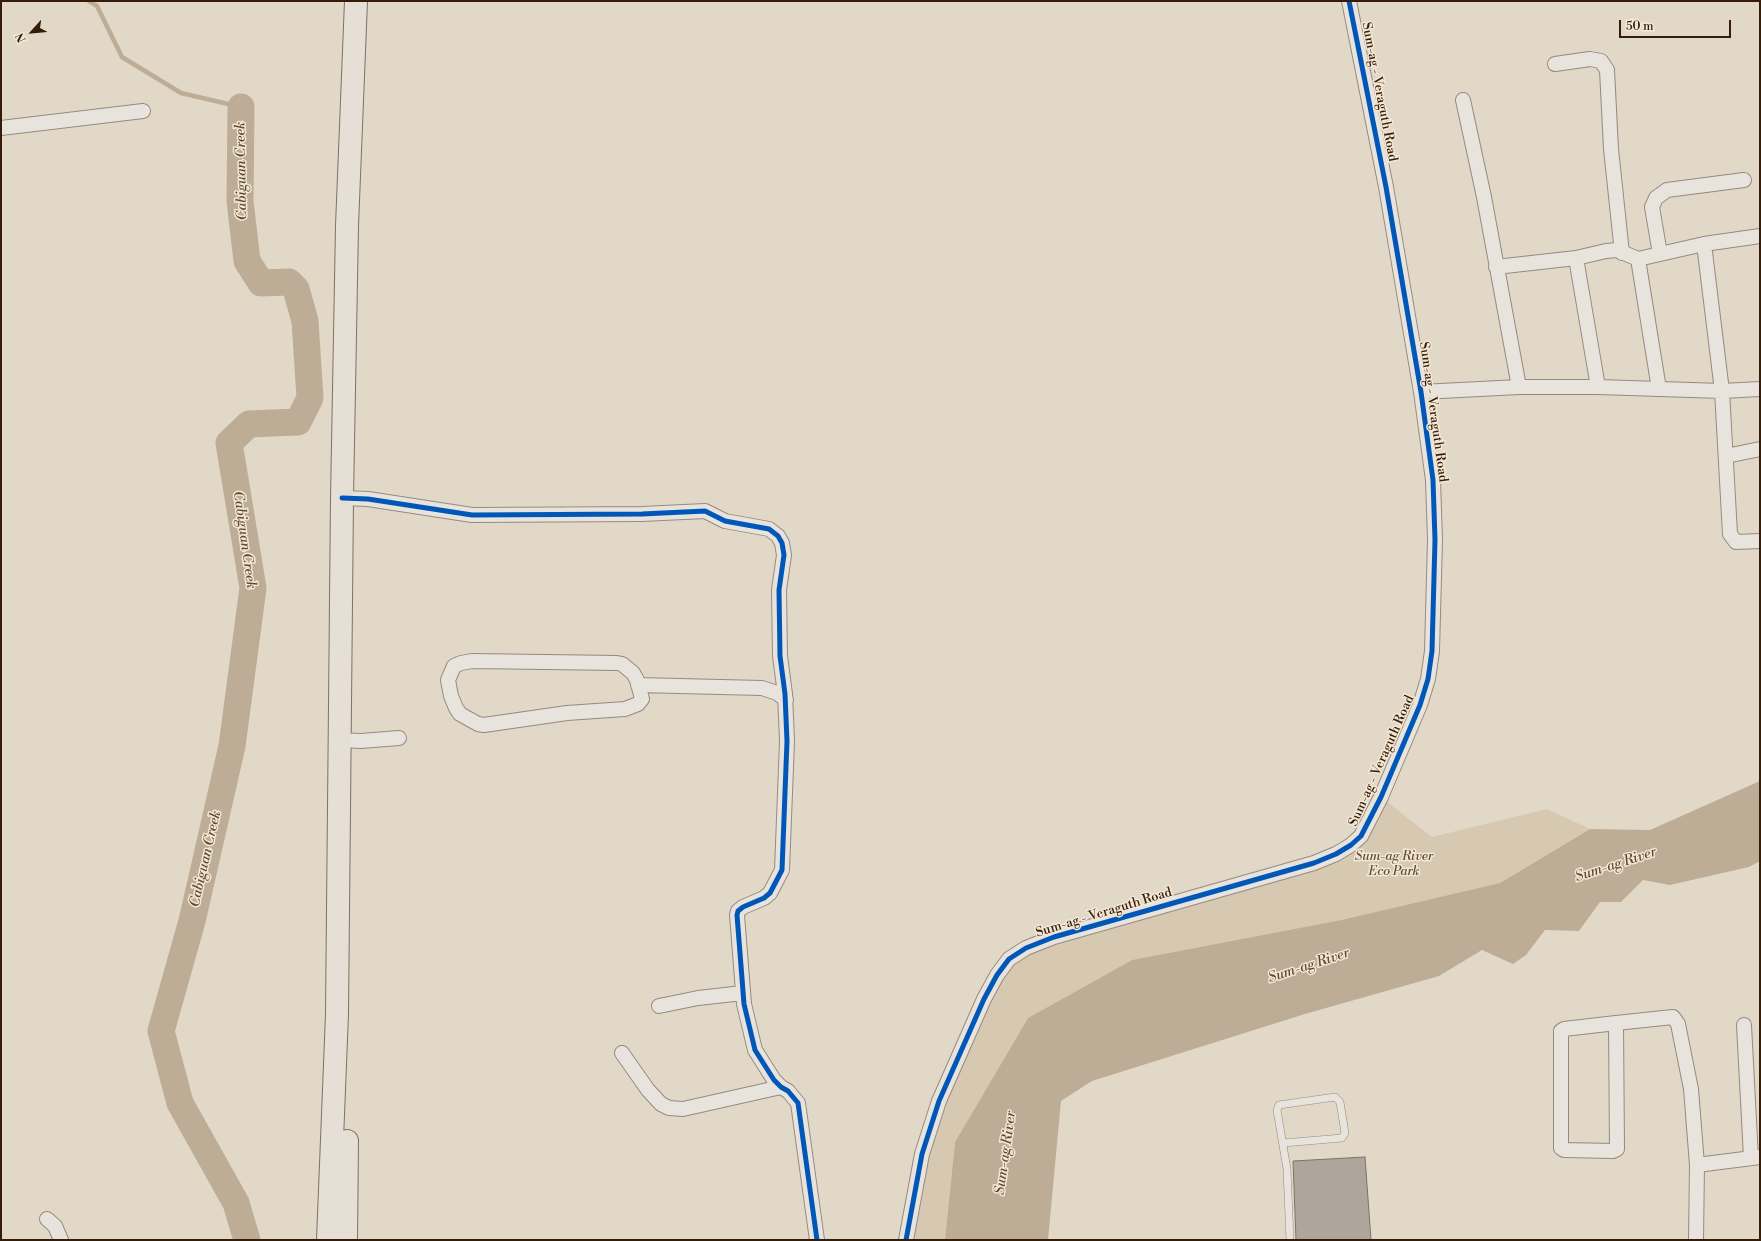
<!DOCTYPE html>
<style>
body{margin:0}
#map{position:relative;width:1761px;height:1241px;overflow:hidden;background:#e2d8c8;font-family:"Libre Bodoni",serif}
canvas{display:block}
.frame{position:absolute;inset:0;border:2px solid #351c08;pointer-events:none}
.north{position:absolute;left:12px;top:12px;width:40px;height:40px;-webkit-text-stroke:3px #f3e8d5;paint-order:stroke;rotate:243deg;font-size:11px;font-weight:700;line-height:16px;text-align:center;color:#351c08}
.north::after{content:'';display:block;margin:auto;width:14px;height:18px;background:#351c08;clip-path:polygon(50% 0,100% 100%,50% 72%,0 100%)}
.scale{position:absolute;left:1619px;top:20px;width:112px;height:18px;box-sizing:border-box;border:2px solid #351c08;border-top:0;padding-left:5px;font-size:12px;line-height:14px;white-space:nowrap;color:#351c08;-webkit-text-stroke:3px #f3e8d5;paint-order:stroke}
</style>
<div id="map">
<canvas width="1761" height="1241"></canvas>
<div class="frame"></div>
<div class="north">N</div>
<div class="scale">50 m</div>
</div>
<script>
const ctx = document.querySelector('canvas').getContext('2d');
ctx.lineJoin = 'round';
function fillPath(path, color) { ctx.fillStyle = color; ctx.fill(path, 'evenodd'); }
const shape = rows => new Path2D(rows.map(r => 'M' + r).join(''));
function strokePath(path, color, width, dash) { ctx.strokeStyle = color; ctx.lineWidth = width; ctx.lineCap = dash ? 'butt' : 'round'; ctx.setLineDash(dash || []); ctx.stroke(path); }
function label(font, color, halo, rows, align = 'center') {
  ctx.font = font + ' "Libre Bodoni",serif'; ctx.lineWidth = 3; ctx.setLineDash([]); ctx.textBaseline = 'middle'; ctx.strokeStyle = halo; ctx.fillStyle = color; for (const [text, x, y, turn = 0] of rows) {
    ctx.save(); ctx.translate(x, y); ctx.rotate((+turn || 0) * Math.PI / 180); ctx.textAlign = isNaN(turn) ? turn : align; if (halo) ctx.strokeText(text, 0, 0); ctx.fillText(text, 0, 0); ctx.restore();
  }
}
fillPath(shape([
 [1381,797,1432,837,1547,809,1590,829,1500,883,1341,920,1132,960,1028,1018,955,1142,945,1240,906,1240,922,1154,1009,959,1351,845]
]), '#d7c8b1');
fillPath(shape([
 [1760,781,1760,861,1749,867,1670,885,1643,880,1621,902,1600,902,1579,931,1545,930,1526,955,1513,964,1482,950,1439,976,1305,1014,1092,1081,1061,1101,1048,1240,945,1240,955,1142,1028,1018,1132,960,1341,920,1500,883,1590,829,1650,830]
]), '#bead96');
strokePath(shape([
 [89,1,97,6,122,57,181,93,241,107]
]), '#bead96', 4.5);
strokePath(shape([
 [241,107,240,201,247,261,261,283,289,282,296,289,305,321,310,398,298,422,249,424,229,443,253,588,232,746,192,921,161,1031,180,1103,236,1203,247,1240]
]), '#bead96', 27);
const building = shape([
 [1365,1157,1371,1240,1296,1240,1293,1161,1365,1157]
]);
fillPath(building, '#afa69b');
strokePath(building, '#7b7267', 1);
const lane = shape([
 [1283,1143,1342,1138,1345,1133,1340,1102,1335,1097,1279,1105,1277,1110,1287,1169,1290,1240]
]);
const street = shape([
 [1555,64,1590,59,1601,61,1607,70,1611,149,1622,253],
 [1463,100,1484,197,1519,387],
 [1,128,143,111],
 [1704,244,1722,391,1760,389],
 [1660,254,1652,207,1656,198,1667,190,1744,180],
 [1576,258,1598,387],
 [1638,259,1659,389],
 [1496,267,1576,258,1606,251,1617,250,1638,259,1704,244,1760,236],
 [1421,392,1519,387,1598,387,1722,391,1730,534,1736,542,1760,541],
 [1726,456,1760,449],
 [342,498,368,499,472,515,642,514,705,511,725,521,769,529,778,536,782,543,784,555,779,590,780,656,785,694,787,741,782,870,770,893,764,898,743,907,738,911,737,915,744,1004,755,1050,774,1080,781,1087,788,1091,798,1103,817,1240],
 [472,661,617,663,622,664,633,673,637,680,642,699,638,704,625,709,567,713,484,725,478,724,460,714,456,708,451,696,448,680,454,666,461,663,472,661],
 [638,685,762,688,777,693,786,700],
 [339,740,361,741,399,738],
 [659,1006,698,998,743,993],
 [1616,1023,1564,1029,1561,1031,1561,1148,1564,1150,1613,1151,1617,1149,1616,1023,1673,1017,1678,1024,1691,1089,1697,1165,1696,1240],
 [1744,1025,1751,1158],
 [622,1053,648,1090,661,1104,669,1108,683,1109,781,1087],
 [1697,1165,1760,1157],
 [47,1219,55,1226,61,1240],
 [906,1240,922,1154,939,1101,984,999,997,975,1009,959,1026,948,1054,937,1314,863,1336,854,1351,845,1361,836,1381,797,1420,705,1428,679,1432,651,1435,540,1433,480,1421,392,1386,187,1349,1]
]);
const highway = shape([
 [328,1240,337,1014,342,498,347,226,356,1],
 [346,1240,347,1141]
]);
strokePath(lane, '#948b80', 8);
strokePath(street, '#948b80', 16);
strokePath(highway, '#7b7267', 24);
strokePath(lane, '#e8e3dc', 7);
strokePath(street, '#e8e3dc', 14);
strokePath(highway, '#e5dfd6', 22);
strokePath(shape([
 [342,498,368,499,472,515,642,514,705,511,725,521,769,529,778,536,782,543,784,555,779,590,780,656,785,694,787,741,782,870,770,893,764,898,743,907,738,911,737,915,744,1004,755,1050,774,1080,781,1087,788,1091,798,1103,817,1240],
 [906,1240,922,1154,939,1101,984,999,997,975,1009,959,1026,948,1054,937,1314,863,1336,854,1351,845,1361,836,1381,797,1420,705,1428,679,1432,651,1435,540,1433,480,1421,392,1386,187,1349,1]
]), '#0057b8', 5);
label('13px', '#351c08', '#f3e8d5', [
 ["Sum-ag - Veraguth Road",1379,92,79],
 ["Sum-ag - Veraguth Road",1433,412,82],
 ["Sum-ag - Veraguth Road",1382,761,-66],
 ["Sum-ag - Veraguth Road",1104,913,-17]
]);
label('italic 13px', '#634c35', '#f3e8d5', [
 ["Sum-ag River",1394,857],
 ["Eco Park",1394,872]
]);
label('italic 14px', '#5f4832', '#f3e8d5', [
 ["Cabiguan Creek",242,171,-91],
 ["Cabiguan Creek",244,540,82],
 ["Cabiguan Creek",206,859,-77],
 ["Sum-ag River",1616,865,-18],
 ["Sum-ag River",1309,966,-18],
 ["Sum-ag River",1006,1153,-82]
]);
</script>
